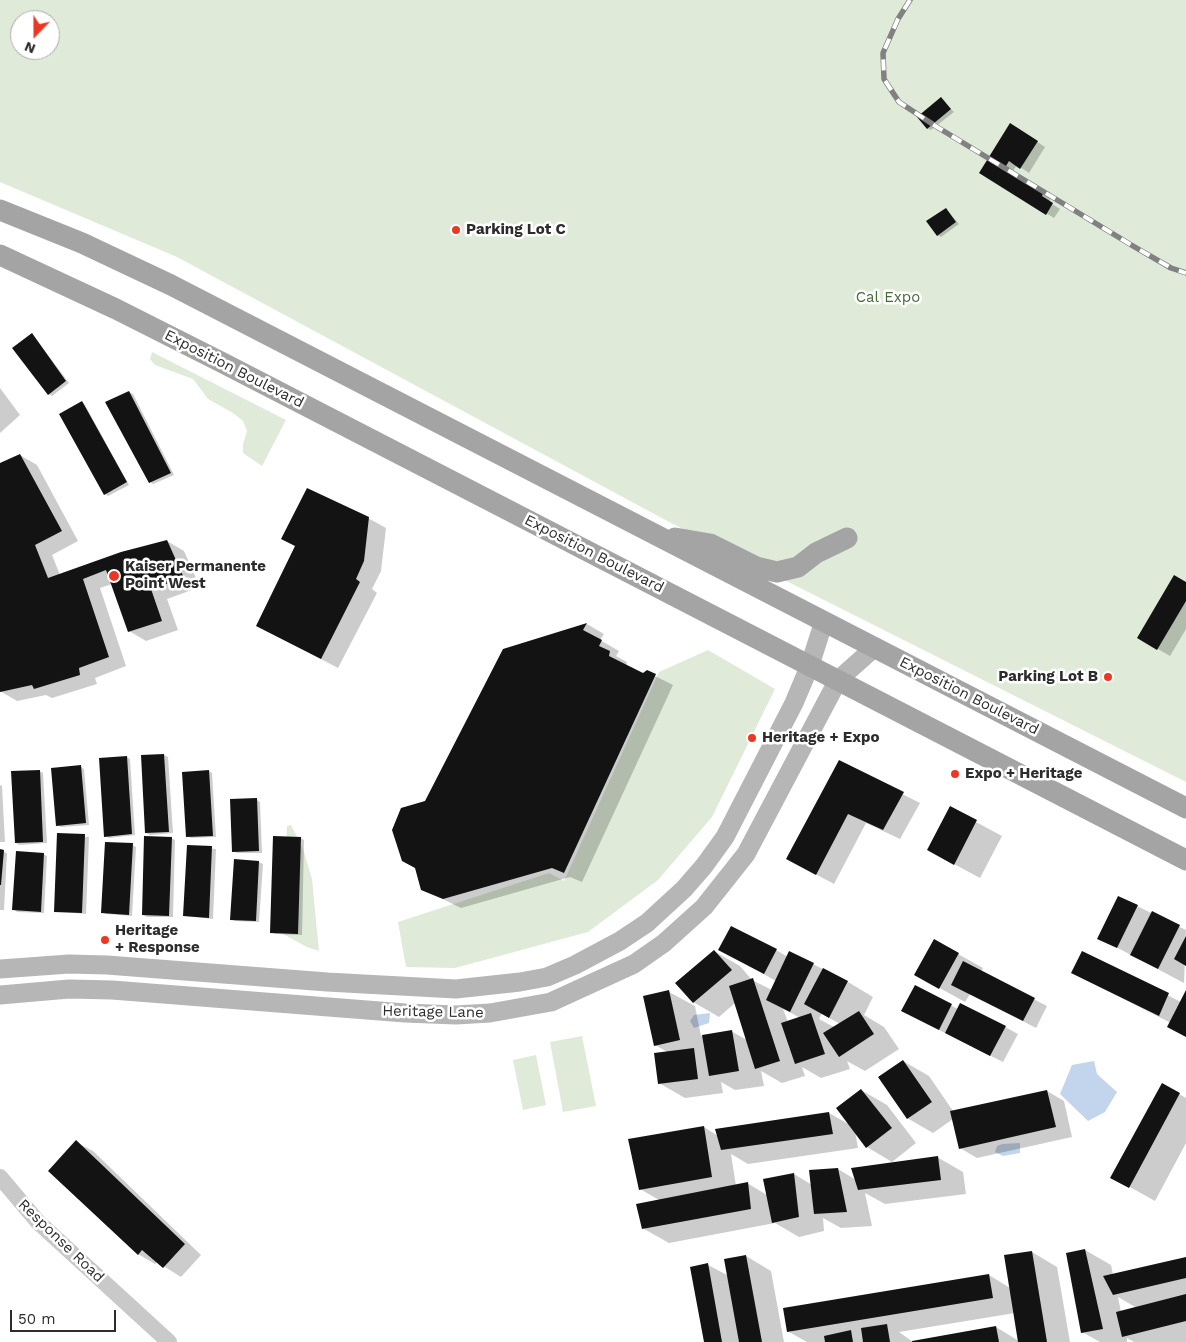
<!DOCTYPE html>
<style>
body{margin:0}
#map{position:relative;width:1186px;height:1342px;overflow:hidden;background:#fff;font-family:"Work Sans",sans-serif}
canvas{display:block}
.north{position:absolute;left:10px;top:10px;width:50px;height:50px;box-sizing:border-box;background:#fff;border:1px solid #ababab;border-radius:50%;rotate:202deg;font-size:14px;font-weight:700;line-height:20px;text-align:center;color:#2c2c2c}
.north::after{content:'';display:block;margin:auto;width:18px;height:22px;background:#ec3725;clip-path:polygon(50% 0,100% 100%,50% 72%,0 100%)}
.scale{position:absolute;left:10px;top:1310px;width:106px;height:22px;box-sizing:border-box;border:2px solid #2c2c2c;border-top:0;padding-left:6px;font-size:15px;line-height:18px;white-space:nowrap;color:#2c2c2c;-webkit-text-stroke:4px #fff;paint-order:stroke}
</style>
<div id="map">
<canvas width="1186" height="1342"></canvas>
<div class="north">N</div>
<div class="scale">50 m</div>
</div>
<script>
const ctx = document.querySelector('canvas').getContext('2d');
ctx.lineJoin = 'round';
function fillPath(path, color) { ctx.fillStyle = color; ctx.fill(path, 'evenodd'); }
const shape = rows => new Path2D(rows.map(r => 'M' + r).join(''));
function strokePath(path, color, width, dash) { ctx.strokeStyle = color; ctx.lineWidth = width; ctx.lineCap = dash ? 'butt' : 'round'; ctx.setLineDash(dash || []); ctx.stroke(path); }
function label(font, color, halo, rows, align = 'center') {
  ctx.font = font + ' "Work Sans",sans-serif'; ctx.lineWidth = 5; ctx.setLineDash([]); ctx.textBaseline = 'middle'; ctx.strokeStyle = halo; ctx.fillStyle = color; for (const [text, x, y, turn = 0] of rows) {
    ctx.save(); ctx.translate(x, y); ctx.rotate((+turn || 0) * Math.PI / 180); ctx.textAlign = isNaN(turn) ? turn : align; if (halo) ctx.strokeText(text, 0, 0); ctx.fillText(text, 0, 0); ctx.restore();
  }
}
fillPath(shape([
 [0,0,1186,0,1186,782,671,523,177,257,0,182],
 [20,20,50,20,50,50,20,50],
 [152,352,286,420,262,466,243,453,243,444,247,431,243,421,233,413,208,399,193,379,155,365,150,359],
 [708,650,775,689,712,817,658,880,588,932,455,968,406,967,398,922,549,873,564,881,659,672],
 [291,825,303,849,312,879,319,951,307,947,283,934,287,826],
 [582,1036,596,1106,563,1112,550,1042],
 [536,1055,546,1105,523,1110,513,1060]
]), '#dfebd8');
fillPath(shape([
 [710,1013,709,1023,694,1028,690,1021,694,1015],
 [1094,1061,1097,1074,1117,1092,1105,1112,1088,1121,1060,1094,1072,1065],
 [1020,1143,1020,1153,1003,1156,995,1152,997,1146,1002,1144]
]), '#c3d5ec');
fillPath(shape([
 [941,99,954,112,931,130,927,128],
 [1018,129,1045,147,1029,173,1017,165,1013,171,1052,196,1049,202,1060,209,1054,218,981,173],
 [946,209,959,224,941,237,938,235],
 [33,335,69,383,52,396,49,394],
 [0,388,20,415,0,433],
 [129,392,133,394,174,475,153,484,150,482],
 [82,402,85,405,129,485,108,496,105,494],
 [20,455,37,465,78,541,52,555,60,575,167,541,184,551,200,587,167,599,178,630,146,641,129,631,112,584,100,588,126,666,95,678,97,684,52,698,46,695,17,701,0,691,0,465],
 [368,518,386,528,381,571,372,589,377,593,338,668,275,635],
 [1186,584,1186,629,1170,656,1139,638],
 [587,624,604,634,600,640,619,651,616,656,627,662,626,666,644,674,647,672,673,685,582,882,570,877,461,908,422,889,426,802,504,650],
 [164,755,168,757,173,833,150,835,146,833],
 [127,757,130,759,135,835,109,838,105,836],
 [839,762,920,803,900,839,866,823,834,884,804,868],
 [81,767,84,769,89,825,61,827,57,825],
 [39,771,43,773,47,843,19,845,16,843],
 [209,771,212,773,216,837,191,838,187,836],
 [0,785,2,786,5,842,0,842],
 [257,800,260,802,262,853,237,853,233,851],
 [950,808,1002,836,980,878,954,864],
 [58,834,89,837,86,914,55,911],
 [171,838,175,840,173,917,147,917,143,915],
 [301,838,304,840,302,935,275,934,271,932],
 [132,845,136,847,132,916,106,914,102,912],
 [188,846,216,849,213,919,185,916],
 [0,851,7,853,4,910,0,910],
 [43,854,47,856,44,913,17,912,14,909],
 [259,862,263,864,259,922,235,921,232,919],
 [1137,906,1186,930,1184,983,1099,938],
 [720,950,776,950,788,957,813,964,848,982,873,997,864,1015,884,1027,899,1049,865,1071,847,1061,850,1069,821,1078,802,1067,805,1076,782,1083,761,1071,764,1086,735,1090,721,1082,723,1093,685,1098,659,1083,669,1053,655,1045,669,992,695,1006,701,1036,731,1031,747,1040,735,1003,719,1017,693,1002,714,951,740,966,752,980,772,990,776,981],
 [783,1009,793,1014,800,1018,788,1022],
 [822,1013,831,1019,840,1024,834,1027,819,1019],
 [1082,952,1181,1002,1186,992,1186,1036,1171,1023,1072,973],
 [958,954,983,968,981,972,1047,1006,1036,1028,970,994,965,1002,916,975],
 [915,987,958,1009,1005,1027,1018,1034,1003,1062,915,1018],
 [903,1061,929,1076,953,1111,1047,1091,1064,1101,1072,1137,977,1158,960,1148,953,1119,933,1133,907,1118],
 [1163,1085,1186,1098,1186,1143,1155,1201,1112,1177],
 [861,1090,887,1105,916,1143,892,1162,867,1147,855,1131,858,1148,748,1164,731,1154,736,1186,747,1183,767,1195,794,1174,812,1185,838,1169,856,1180,937,1157,963,1172,966,1194,885,1204,865,1193,872,1226,841,1228,823,1218,824,1231,799,1237,775,1223,669,1243,644,1229,661,1201,640,1189,704,1127,718,1136,829,1113,850,1125],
 [76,1142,93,1151,201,1255,181,1277,157,1262,155,1264,138,1254],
 [1085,1250,1111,1265,1113,1275,1186,1258,1186,1342,1134,1342,1127,1338,1127,1342,1100,1342,1082,1332],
 [1118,1297,1137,1308,1121,1312],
 [1032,1252,1057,1267,1070,1342,913,1342,996,1327,1019,1341,1015,1313,899,1332,913,1342,807,1342,789,1332,989,1275,1010,1288],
 [746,1256,771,1271,784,1342,705,1342,708,1265,729,1276]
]), '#0003');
fillPath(shape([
 [941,97,951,109,927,129,917,117],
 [1010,123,1038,141,1020,169,1009,161,1006,166,1044,191,1042,196,1053,203,1046,215,979,173],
 [946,208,956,222,937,236,926,221],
 [32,333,66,381,48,395,12,348],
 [129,391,171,473,149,483,105,402],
 [82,401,127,482,104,495,59,414],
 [20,454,62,531,35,545,48,578,121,552,167,540,184,578,151,589,162,621,128,632,106,570,83,579,109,657,79,668,80,675,34,689,32,685,0,692,0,463],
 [307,488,369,517,364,561,356,579,360,582,321,659,256,626,295,546,281,539],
 [1174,575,1186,582,1186,601,1157,650,1137,638],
 [587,623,583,630,602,640,599,646,610,651,609,656,643,673,647,670,656,674,564,873,552,868,443,899,421,890,415,868,402,861,392,830,401,808,425,801,503,649],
 [164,754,169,832,145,833,141,755],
 [127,756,132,834,104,837,99,758],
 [839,760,904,792,883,830,848,814,816,875,786,859],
 [81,765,86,823,56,826,51,768],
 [40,770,43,842,15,843,11,771],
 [209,770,213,836,186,837,182,772],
 [257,798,259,851,232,852,230,799],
 [950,806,977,820,954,865,927,850],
 [57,833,85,834,82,913,54,912],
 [144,836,172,837,169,916,142,915],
 [273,836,301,837,298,934,270,933],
 [105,842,133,843,129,915,101,913],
 [187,845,212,846,209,918,183,916],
 [0,849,4,850,1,885,0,885],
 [16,851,44,853,41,912,12,910],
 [234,859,259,861,256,921,230,920],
 [1118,896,1138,905,1117,948,1097,939],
 [1152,911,1180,925,1158,969,1130,955],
 [731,926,777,949,764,974,718,950],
 [1186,936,1186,966,1174,959],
 [934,939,959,953,939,989,914,975],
 [714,950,732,970,693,1003,675,983],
 [789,951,814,963,790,1012,766,1000],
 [1082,951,1169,993,1159,1016,1071,973],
 [963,961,1035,998,1023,1021,951,985],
 [823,968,848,981,829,1018,804,1004],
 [753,978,780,1061,755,1069,729,986],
 [915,985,952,1004,939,1030,901,1011],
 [669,990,680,1040,654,1046,643,996],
 [1186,990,1186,1037,1167,1027],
 [960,1003,1006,1026,990,1056,945,1033],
 [859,1011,874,1034,839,1057,823,1033],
 [811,1013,825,1054,795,1064,781,1023],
 [732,1030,739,1071,709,1076,702,1035],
 [694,1048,698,1079,658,1084,654,1053],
 [903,1060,932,1102,907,1119,878,1077],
 [1162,1083,1180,1093,1129,1188,1110,1178],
 [861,1089,892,1128,866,1148,836,1108],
 [1047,1090,1056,1127,959,1149,950,1111],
 [829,1112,833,1134,721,1150,715,1129],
 [704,1126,712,1177,639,1190,628,1139],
 [76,1140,185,1244,163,1268,142,1250,138,1255,48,1171],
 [938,1156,941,1180,858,1190,851,1168],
 [838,1168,847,1212,814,1214,809,1170],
 [794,1173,799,1217,772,1223,763,1179],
 [748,1182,751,1209,642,1229,636,1204],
 [1085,1249,1103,1329,1081,1333,1066,1253],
 [1032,1251,1047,1342,1018,1342,1004,1255],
 [746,1255,762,1342,739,1342,724,1259],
 [1186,1257,1186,1278,1113,1295,1103,1276],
 [708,1263,722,1342,704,1342,690,1267],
 [989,1274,993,1298,787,1332,783,1308],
 [1186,1294,1186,1321,1122,1337,1116,1312],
 [887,1324,890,1342,863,1342,861,1328],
 [996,1326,999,1342,912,1342,912,1341],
 [851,1330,853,1342,825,1342,824,1336]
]), '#131313');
strokePath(shape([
 [0,1177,38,1222,169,1342]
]), '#c9c9c9', 16);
strokePath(shape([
 [0,969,69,964,107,965,327,982,456,989,520,982,547,977,575,965,620,941,647,923,684,889,704,866,725,837,794,703,810,665,824,621],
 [0,995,69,989,112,990,405,1013,456,1015,490,1013,551,1002,634,964,664,943,704,907,746,854,838,680,874,648]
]), '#b6b6b6', 19);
strokePath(shape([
 [0,210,82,243,171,285,1186,808],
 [0,255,116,309,225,364,1186,860],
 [675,538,710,544,756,567,777,572,798,567,816,553,847,538]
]), '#a4a4a4', 21);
const rail = shape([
 [910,0,898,19,883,53,884,79,899,102,937,127,1133,246,1171,268,1186,273]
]);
strokePath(rail, '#818181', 5.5);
strokePath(rail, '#fff', 4, [11]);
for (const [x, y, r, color] of [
 [456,230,5,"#ec3725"],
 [114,576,6,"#ec3725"],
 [1108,677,5,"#ec3725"],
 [752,738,5,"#ec3725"],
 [955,774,5,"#ec3725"],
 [105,940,5,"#ec3725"]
]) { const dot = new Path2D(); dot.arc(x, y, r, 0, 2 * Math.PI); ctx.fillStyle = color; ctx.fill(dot); strokePath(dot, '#fff', 2); }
label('bold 15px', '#2c2c2c', '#fff', [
 ["Parking Lot C",466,230],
 ["Kaiser Permanente",125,567],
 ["Point West",125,584],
 ["Parking Lot B",1098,677,"right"],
 ["Heritage + Expo",762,738],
 ["Expo + Heritage",965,774],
 ["Heritage",115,931],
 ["+ Response",115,948]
], 'left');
label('15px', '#476938', '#fff', [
 ["Cal Expo",888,298]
]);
label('15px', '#2c2c2c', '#fff', [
 ["Exposition Boulevard",234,369,27],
 ["Exposition Boulevard",594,554,27],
 ["Exposition Boulevard",969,696,27],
 ["Heritage Lane",433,1012,1],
 ["Response Road",61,1241,44]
]);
</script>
